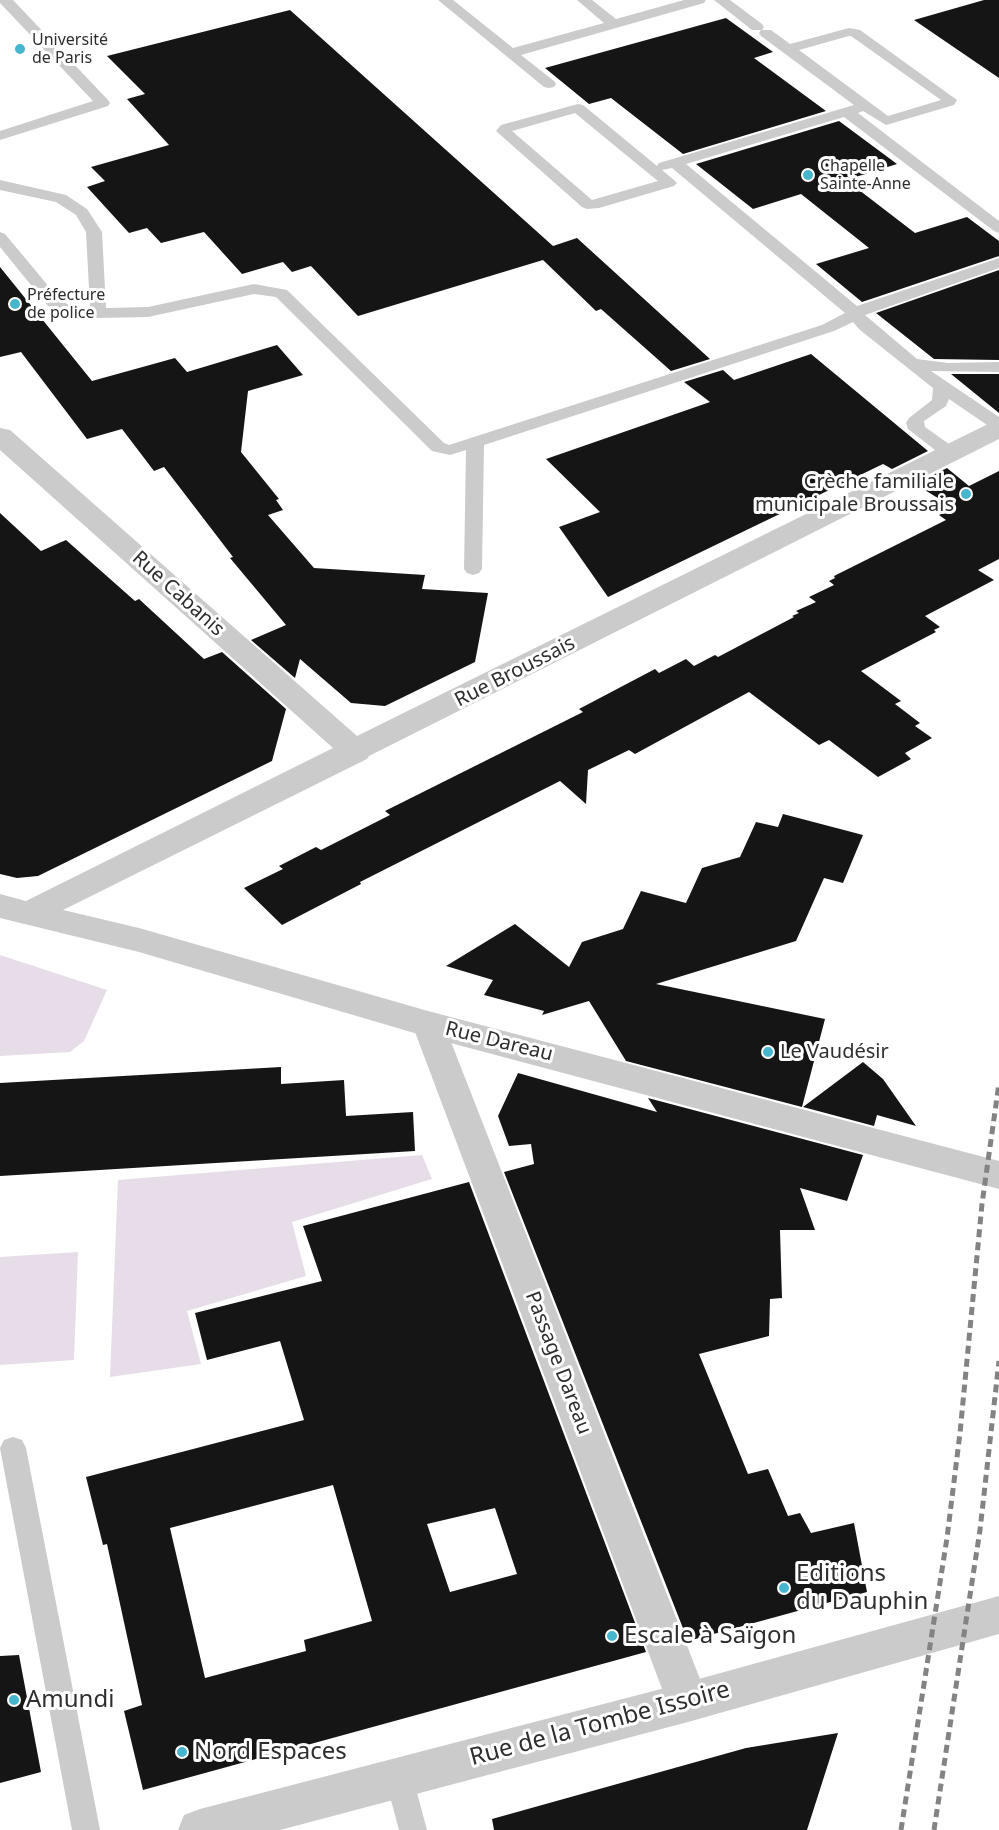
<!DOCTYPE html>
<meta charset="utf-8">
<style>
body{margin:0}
canvas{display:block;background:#fff}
</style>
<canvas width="999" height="1830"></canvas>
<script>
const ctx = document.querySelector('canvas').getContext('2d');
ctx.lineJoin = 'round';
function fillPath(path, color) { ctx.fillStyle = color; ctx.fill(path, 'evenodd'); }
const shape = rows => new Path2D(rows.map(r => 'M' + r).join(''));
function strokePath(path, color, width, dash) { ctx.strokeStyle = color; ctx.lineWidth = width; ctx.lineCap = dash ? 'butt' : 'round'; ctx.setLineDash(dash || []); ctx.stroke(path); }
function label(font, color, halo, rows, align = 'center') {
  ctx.font = font + ' "Noto Sans",sans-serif'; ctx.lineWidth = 6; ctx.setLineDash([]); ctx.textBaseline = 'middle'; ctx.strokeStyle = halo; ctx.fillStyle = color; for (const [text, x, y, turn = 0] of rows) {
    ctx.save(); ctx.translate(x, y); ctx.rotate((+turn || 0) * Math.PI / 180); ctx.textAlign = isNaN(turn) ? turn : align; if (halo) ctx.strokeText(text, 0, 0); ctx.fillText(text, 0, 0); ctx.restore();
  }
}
fillPath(shape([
 [0,955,107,990,84,1041,70,1052,0,1056],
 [422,1155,432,1179,292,1222,306,1276,187,1311,201,1364,110,1377,118,1180],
 [78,1252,74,1360,0,1365,0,1257]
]), '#e6dde9');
fillPath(shape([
 [984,0,999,0,999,78,914,20],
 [290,10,553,246,577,238,710,359,671,371,601,309,596,311,543,260,358,316,311,266,292,272,283,262,242,274,204,232,161,243,147,228,129,233,87,187,105,181,91,167,169,145,127,99,145,94,107,56],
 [726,18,773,52,754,58,826,111,683,154,611,98,589,104,545,68],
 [839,121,897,164,846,180,915,233,967,217,999,241,999,256,862,302,816,264,869,248,801,194,753,209,696,164],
 [0,267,92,381,175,358,187,372,277,345,303,375,248,391,241,452,279,499,276,500,283,510,268,515,314,568,425,575,422,589,488,593,475,662,385,706,351,703,300,659,295,678,251,640,286,625,230,558,233,557,164,467,154,471,122,429,87,439,21,352,0,357],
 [999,270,999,360,934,359,876,313],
 [811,354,928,451,892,469,883,464,608,597,559,527,600,512,546,459,710,402,684,382,723,370,734,380],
 [951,374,999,374,999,413],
 [947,468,969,486,999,471,999,559,978,570,994,580,925,616,940,627,934,630,936,632,861,671,901,701,895,704,920,723,915,726,932,738,905,753,911,759,878,777,829,740,819,745,749,692,635,754,629,750,588,770,586,804,560,781,360,882,361,884,282,925,244,888,283,869,279,866,316,847,321,850,390,815,385,811,583,712,579,709,655,669,659,673,686,659,694,666,715,655,718,657,794,617,792,616,799,613,796,611,816,602,809,597,834,585,829,581,835,578,834,576,946,520,939,515,954,508,915,484],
 [0,513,41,551,66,540,135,601,139,599,204,659,222,652,286,709,272,761,38,876,17,878,0,874],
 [783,814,863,835,843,883,824,878,796,941,656,984,825,1019,802,1107,626,1061,589,1001,542,1015,544,1011,484,995,493,980,446,966,515,924,569,967,582,942,623,929,641,891,686,903,702,868,740,857,756,822,778,827],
 [863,1062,883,1079,916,1126,877,1115,874,1126,803,1107],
 [281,1067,281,1084,344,1080,346,1116,413,1112,415,1151,0,1176,0,1083],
 [518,1073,657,1112,648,1098,863,1155,847,1201,800,1188,815,1230,780,1230,782,1298,770,1299,769,1336,699,1354,748,1474,768,1469,788,1516,800,1513,811,1533,854,1523,867,1592,688,1641,504,1172,534,1164,531,1144,509,1146,498,1116],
 [469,1182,646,1652,143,1790,124,1711,142,1705,107,1544,103,1545,86,1477,304,1420,280,1341,207,1360,195,1313,322,1281,303,1226],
 [333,1485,372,1621,304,1640,306,1651,205,1678,170,1528],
 [495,1508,517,1574,450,1592,427,1524],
 [19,1655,41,1772,0,1783,0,1656],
 [838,1733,807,1830,494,1830,492,1819,746,1748]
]), '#151515');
fillPath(shape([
 [0,0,13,0,108,100,110,103,108,106,0,140,0,131,93,101,0,3,0,0],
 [438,0,453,0,513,48,604,23,577,0,592,0,616,19,684,0,706,0,704,3,521,55,554,81,556,84,554,87,549,88,544,87,438,0],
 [714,0,730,0,762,24,764,27,762,30,771,30,790,44,849,28,860,30,957,100,954,105,886,125,863,111,858,113,999,221,999,233,994,231,844,117,686,164,857,306,999,258,999,268,865,315,917,359,948,363,999,362,999,372,931,371,999,417,999,430,993,429,949,399,946,406,924,421,925,427,956,449,959,453,956,457,944,457,908,429,906,423,909,418,932,400,933,388,860,330,853,322,834,331,484,445,482,569,479,573,473,575,467,573,464,569,466,450,450,455,432,451,276,297,254,294,148,317,98,318,65,314,48,306,0,247,0,232,5,234,60,300,69,305,90,307,86,232,76,215,56,202,0,190,0,180,66,195,87,209,102,232,106,308,148,307,254,284,287,290,444,443,449,445,822,325,845,313,672,168,662,170,674,180,677,183,674,186,599,208,587,209,582,207,496,131,501,125,578,104,583,105,657,166,659,163,854,105,761,36,759,33,761,30,752,30,714,0],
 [849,36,851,36,941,100,888,116,799,50,849,36],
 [575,113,648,173,658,181,592,200,512,131,575,113],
 [13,1437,22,1440,26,1448,100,1830,72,1830,0,1448,4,1440,13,1437],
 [399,1765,409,1769,413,1778,427,1830,399,1830,385,1778,389,1769,399,1765]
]), '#cbcbcb');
fillPath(shape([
 [428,1012,440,1015,444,1024,709,1702,703,1715,688,1721,673,1715,667,1702,412,1024,416,1015,428,1012]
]), '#cbcbcb');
fillPath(shape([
 [999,421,999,439,369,756,367,759,63,910,139,928,428,1011,999,1161,999,1189,428,1037,139,952,0,918,0,894,26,901,333,748,0,450,0,428,10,430,357,736,990,423,999,421],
 [999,1596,999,1634,688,1722,280,1830,178,1830,184,1815,200,1809,688,1682,999,1596]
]), '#cbcbcb');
strokePath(shape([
 [901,1830,947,1538,960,1433,982,1204,999,1083],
 [934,1830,980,1530,999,1361]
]), '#838383', 5, [8, 5]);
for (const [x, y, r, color] of [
 [20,49,6,"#46b6ce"],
 [808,175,6,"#46b6ce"],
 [15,304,6,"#46b6ce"],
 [966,494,6,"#46b6ce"],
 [768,1052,6,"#46b6ce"],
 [784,1588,6,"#46b6ce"],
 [612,1636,6,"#46b6ce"],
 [14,1700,6,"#46b6ce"],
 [182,1752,6,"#46b6ce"]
]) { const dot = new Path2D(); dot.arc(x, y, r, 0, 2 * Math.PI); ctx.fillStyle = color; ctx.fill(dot); strokePath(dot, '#fff', 2); }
label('16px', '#2e2e2e', '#fff', [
 ["Université",32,40],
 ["de Paris",32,58],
 ["Chapelle",820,166],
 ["Sainte-Anne",820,184],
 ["Préfecture",27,295],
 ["de police",27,313]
], 'left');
label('20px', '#2e2e2e', '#fff', [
 ["Crèche familiale",954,482],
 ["municipale Broussais",954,505],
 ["Le Vaudésir",780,1052,"left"]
], 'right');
label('20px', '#2e2e2e', '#fff', [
 ["Rue Cabanis",178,594,42],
 ["Rue Broussais",515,672,-27],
 ["Rue Dareau",499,1042,14],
 ["Passage Dareau",558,1363,69]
]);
label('24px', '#2e2e2e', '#fff', [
 ["Editions",796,1574],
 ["du Dauphin",796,1602],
 ["Escale à Saïgon",624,1636],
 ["Amundi",26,1700],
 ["Nord Espaces",194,1752]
], 'left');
label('24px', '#2e2e2e', '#fff', [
 ["Rue de la Tombe Issoire",600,1724,-15]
]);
</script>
